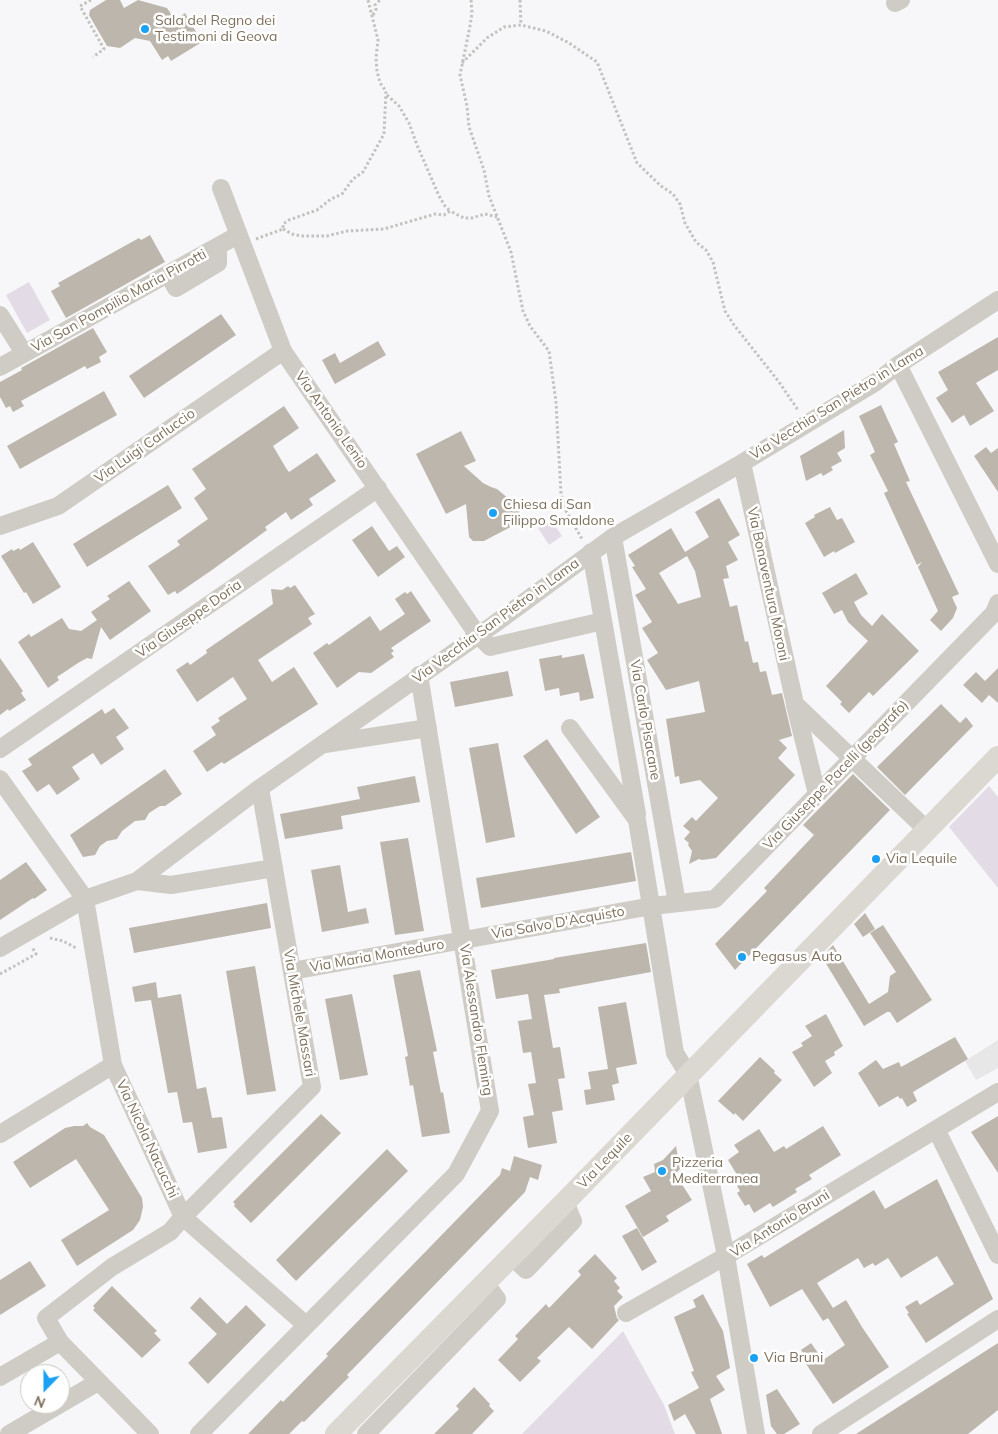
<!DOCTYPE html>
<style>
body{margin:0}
#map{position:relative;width:998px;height:1434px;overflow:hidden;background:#f7f7f9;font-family:Mulish,sans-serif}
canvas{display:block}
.north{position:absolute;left:20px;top:1364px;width:50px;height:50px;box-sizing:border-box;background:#fff;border:1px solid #ccc6be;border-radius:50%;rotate:202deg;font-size:14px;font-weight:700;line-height:20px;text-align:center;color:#7f715d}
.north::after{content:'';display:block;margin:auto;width:18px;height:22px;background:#1ba1f4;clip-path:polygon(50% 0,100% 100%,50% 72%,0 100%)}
</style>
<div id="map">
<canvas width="998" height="1434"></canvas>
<div class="north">N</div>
</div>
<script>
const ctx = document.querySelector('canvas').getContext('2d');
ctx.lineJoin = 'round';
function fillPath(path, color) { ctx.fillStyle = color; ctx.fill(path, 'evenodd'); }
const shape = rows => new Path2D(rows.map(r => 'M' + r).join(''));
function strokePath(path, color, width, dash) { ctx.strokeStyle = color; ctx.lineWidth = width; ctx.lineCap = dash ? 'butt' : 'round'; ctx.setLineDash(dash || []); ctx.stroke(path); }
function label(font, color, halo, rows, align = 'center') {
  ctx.font = font + ' Mulish,sans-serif'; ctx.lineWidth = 5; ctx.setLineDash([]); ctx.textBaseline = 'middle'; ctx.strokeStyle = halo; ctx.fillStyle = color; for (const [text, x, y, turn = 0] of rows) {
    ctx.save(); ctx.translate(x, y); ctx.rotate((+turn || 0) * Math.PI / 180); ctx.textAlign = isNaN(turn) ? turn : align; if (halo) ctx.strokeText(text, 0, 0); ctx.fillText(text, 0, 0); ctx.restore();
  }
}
fillPath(shape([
 [998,1040,998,1068,976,1080,965,1061]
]), '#e8e7e7');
fillPath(shape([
 [29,282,50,320,27,333,6,295],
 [551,520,562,536,549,545,538,528],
 [989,786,998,797,998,888,949,827],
 [623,1331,664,1405,675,1434,522,1434]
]), '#e3dce6');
fillPath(shape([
 [106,0,120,0,124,8,138,0,167,8,175,20,185,13,202,42,171,61,168,56,162,60,150,41,135,38,120,48,107,46,89,15,90,10],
 [150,235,165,262,66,318,51,291,60,286,58,283,139,238,141,240],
 [221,314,236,335,144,398,129,376],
 [93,328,107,352,99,357,101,362,87,369,85,366,21,401,24,406,13,412,10,406,6,408,0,397,0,382,22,370,21,368],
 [998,337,998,370,976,383,994,411,970,426,964,415,952,423,936,398,948,390,938,372],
 [378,341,386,355,335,384,322,360,335,353,340,363],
 [104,391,117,415,20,469,7,446],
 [881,405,898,442,894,444,910,481,906,482,959,594,952,597,957,608,953,618,941,631,930,620,938,611,918,567,922,562,917,565,884,493,888,491,870,455,875,452,859,416],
 [284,406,299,428,273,446,286,468,289,472,317,453,336,481,309,499,313,505,291,520,286,512,265,527,267,530,212,570,177,594,175,591,168,595,148,566,180,545,177,541,208,519,194,498,206,489,192,469],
 [844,430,845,448,837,453,842,461,831,467,833,470,823,476,821,473,806,481,800,456],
 [461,431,476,461,464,466,483,483,491,487,497,489,521,509,518,515,520,522,484,541,473,541,469,537,466,504,446,514,416,454],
 [986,447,991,453,998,448,998,492,974,456],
 [168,485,182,508,87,567,73,544],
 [719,498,740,535,728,542,738,560,726,566,729,578,723,579,730,607,737,605,745,642,748,641,753,663,758,662,760,672,766,671,772,695,782,693,792,736,779,740,787,748,778,758,795,775,716,858,702,860,699,859,689,864,692,851,688,845,689,843,684,839,690,832,683,826,692,817,696,821,718,798,700,780,680,784,679,776,675,777,666,719,705,712,699,681,666,690,647,660,658,653,642,628,652,622,635,595,646,589,632,567,635,566,628,555,671,528,685,552,709,537,695,512],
 [687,556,695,571,701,597,678,604,659,573],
 [830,507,837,520,842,518,855,542,835,553,834,551,824,557,805,523,815,517,814,515],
 [372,526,389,551,397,546,405,557,378,577,352,540],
 [33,542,61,587,33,604,26,592,24,593,1,556,12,549,13,551,19,548,20,550],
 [856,573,868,594,854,602,861,615,872,626,882,614,919,651,873,696,869,692,849,713,840,704,842,702,826,686,868,641,848,622,842,610,834,614,822,593],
 [129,581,151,611,110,640,101,627,92,659,87,658,78,663,57,677,59,680,48,688,18,642,29,634,31,637,62,618,69,629,81,631,97,620,91,612,110,599,107,596],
 [295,585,315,614,308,618,312,624,258,660,272,682,294,667,318,704,224,764,222,762,207,772,193,751,216,735,211,727,220,721,218,718,247,699,233,677,197,702,176,670,188,662,190,665,207,653,206,650,273,604,271,589,282,590,288,586,290,588],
 [411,591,431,621,391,648,394,651,391,653,394,657,371,673,359,672,337,688,313,653,327,643,329,645,370,616,380,631,405,614,395,599,405,592,407,594],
 [584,654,594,698,580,701,579,692,560,696,559,688,545,691,539,659,562,655,562,658],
 [0,658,23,691,21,693,26,700,9,711,8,709,0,715],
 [998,668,998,703,989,695,982,703,963,685,976,672,985,681],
 [508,671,513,696,455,707,450,682],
 [941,704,960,723,966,717,973,726,905,795,877,767],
 [114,708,129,728,116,737,124,749,101,765,93,753,72,767,80,779,57,795,49,784,37,792,22,771,32,765,28,759,102,709,105,714],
 [547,739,600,817,576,834,523,756],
 [498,743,515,837,486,843,469,748],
 [165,769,182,794,165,806,160,806,149,813,145,820,135,821,122,831,117,839,107,841,100,846,95,855,83,857,70,835],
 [853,774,890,810,735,970,715,944,767,891,764,888,814,835,803,825],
 [415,776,420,802,341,816,343,829,285,839,280,814,360,799,357,787],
 [408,838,424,931,395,935,380,842],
 [631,852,636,881,481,908,476,878],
 [26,862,47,890,34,899,33,898,0,920,0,880],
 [340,865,348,912,366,908,369,923,322,932,311,870],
 [267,903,271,928,134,953,129,928],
 [865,913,875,929,863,937,854,924],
 [883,925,932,1000,897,1023,890,1012,887,1012,864,1026,822,957,833,945,869,1004,888,992,890,976,896,972,870,933],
 [646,943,651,972,559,989,560,993,544,995,553,1048,560,1047,565,1078,558,1079,563,1110,552,1112,557,1143,528,1148,523,1117,534,1115,528,1084,536,1083,531,1052,523,1053,518,1021,532,1019,528,994,496,999,491,970,554,959,554,958],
 [255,966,276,1091,247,1095,226,971],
 [420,970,437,1051,433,1052,441,1093,443,1092,450,1133,422,1137,413,1085,410,1086,405,1057,408,1056,393,975],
 [156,982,158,998,181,994,197,1089,206,1087,212,1118,222,1117,227,1148,198,1153,192,1122,183,1123,177,1092,168,1093,151,1000,135,1002,132,987],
 [352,994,368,1075,340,1080,325,999],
 [626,1002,637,1064,616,1068,619,1083,612,1085,615,1100,586,1105,584,1090,591,1089,588,1072,608,1069,598,1007],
 [826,1014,843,1046,834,1052,835,1055,825,1061,832,1073,814,1087,792,1052,803,1046,801,1043,812,1036,805,1026],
 [955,1037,968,1059,913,1092,917,1101,907,1107,902,1098,900,1099,898,1096,879,1107,858,1073,876,1060,883,1069,899,1062,901,1067],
 [760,1057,775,1071,774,1073,782,1080,743,1121,735,1113,734,1115,718,1101],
 [321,1114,341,1133,251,1223,234,1206,235,1204,233,1202],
 [998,1116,998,1173,971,1132],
 [87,1123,90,1127,104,1135,142,1198,143,1207,140,1220,133,1230,77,1266,61,1240,109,1210,76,1159,30,1188,13,1162,65,1128,74,1126,83,1126],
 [823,1126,841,1155,809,1175,812,1179,795,1189,797,1192,773,1207,770,1203,754,1213,749,1204,745,1206,737,1193,740,1191,737,1186,742,1183,728,1160,739,1152,734,1145,759,1129,774,1152,784,1146,786,1149],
 [676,1146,680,1169,669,1180,672,1184,682,1178,683,1186,692,1200,666,1216,669,1221,643,1237,625,1206,651,1191,643,1177,655,1172,654,1164,663,1160],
 [387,1149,408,1171,296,1281,276,1260],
 [514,1156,542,1165,538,1180,530,1177,525,1192,347,1375,349,1377,304,1422,302,1421,289,1434,248,1434,281,1400,283,1402,328,1356,326,1354,500,1175,502,1168,510,1171],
 [937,1179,993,1299,926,1343,907,1314,909,1313,905,1307,917,1300,920,1305,954,1284,937,1256,901,1278,888,1258,875,1266,873,1263,864,1268,858,1258,817,1283,833,1308,846,1300,862,1327,889,1367,833,1404,802,1358,805,1356,801,1350,811,1343,823,1360,845,1345,828,1318,823,1321,802,1289,770,1307,747,1264,762,1255,764,1258,874,1190,885,1209],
 [637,1228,657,1262,642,1271,622,1236],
 [595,1254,617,1278,614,1281,620,1288,617,1291,623,1297,614,1306,617,1318,619,1320,592,1349,569,1327,537,1358,541,1361,520,1382,498,1360,518,1339,515,1336,546,1304,549,1308,581,1275,578,1271],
 [30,1261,46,1286,0,1315,0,1280],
 [112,1286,157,1331,154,1333,161,1340,142,1358,93,1310,95,1308,93,1306],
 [703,1294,723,1331,730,1368,716,1376,725,1390,710,1399,722,1434,696,1434,685,1414,674,1421,668,1405,699,1388,691,1372,694,1371,674,1317,696,1307,693,1300],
 [200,1297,227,1324,246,1305,266,1325,208,1384,188,1363,217,1334,190,1308],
 [998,1343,998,1410,968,1434,856,1434],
 [474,1387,490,1404,489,1406,494,1411,472,1434,434,1434,459,1409,456,1406],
 [777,1389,800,1424,784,1434,777,1434,771,1426,766,1395]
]), '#bdb6ac');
strokePath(shape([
 [91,0,80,6,104,49,93,57],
 [471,0,472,13,470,26,460,75,467,106,469,127,484,170,489,196,511,252,523,311,530,326,549,351,556,402,561,494,566,511,582,539],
 [520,0,521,25],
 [373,15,376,9,375,5,380,0],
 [462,63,487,38,504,27,521,25,546,31,569,43,597,62,637,163,661,186,673,194,680,204,685,223,696,242,706,250,713,262,725,311,734,325,779,382,798,410],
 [387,95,399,106,409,123,417,145,439,196,445,206,450,211],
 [283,229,292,234,301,236,327,236,347,231,384,229,435,214,444,215,450,211,464,218,472,218,485,214,497,217],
 [256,239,283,229,283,224,289,220,317,210,331,199,342,194,353,179,363,172,384,134,386,91,380,83,377,71,376,58,378,40,368,0],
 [50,938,63,941,76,948],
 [0,974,36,954,32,947]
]), '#c4c2be', 3, [2.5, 2.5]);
strokePath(shape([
 [895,3,901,0],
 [221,188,283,351,477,634,490,647,603,621],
 [168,274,176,288,218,263,218,246],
 [0,315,24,353],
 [898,365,998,564],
 [0,367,238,235],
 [742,463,795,704,927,830],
 [0,526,58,506,283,351],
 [613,537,677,903],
 [591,552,637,814],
 [795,705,817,794],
 [570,728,637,820,675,1053,688,1074,726,1256,756,1434],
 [325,744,428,728],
 [0,749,378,488],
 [0,779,85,899,113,1065,183,1217,306,1325],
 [137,881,171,885,274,868],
 [0,948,85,899,137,881,260,788,493,625,613,537,742,463,876,382,898,365,998,300],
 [292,971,652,906,715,899,994,613,998,603],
 [936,1129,998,1255],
 [0,1134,113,1065],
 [511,1256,526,1270,573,1221,565,1202],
 [626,1313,726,1256,998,1092],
 [0,1377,60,1342],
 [9,1434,98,1382],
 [150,1434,60,1342,46,1318,112,1267,170,1232,183,1217,312,1087,260,788],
 [199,1434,456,1174,490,1111,419,675],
 [366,1434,497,1299,485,1283],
 [821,1434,998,1319]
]), '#cfccc6', 18);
strokePath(shape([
 [336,1434,565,1202,998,757]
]), '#dbd8d2', 22);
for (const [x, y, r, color] of [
 [145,29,5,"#1ba1f4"],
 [493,513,5,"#1ba1f4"],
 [876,859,5,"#1ba1f4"],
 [742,957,5,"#1ba1f4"],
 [662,1171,5,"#1ba1f4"],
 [754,1358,5,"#1ba1f4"]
]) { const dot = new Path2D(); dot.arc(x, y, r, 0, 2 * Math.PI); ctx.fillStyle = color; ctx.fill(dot); strokePath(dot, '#fff', 2); }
label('14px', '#7f715d', '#fff', [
 ["Sala del Regno dei",155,21],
 ["Testimoni di Geova",155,37],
 ["Chiesa di San",503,505],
 ["Filippo Smaldone",503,521],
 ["Via Lequile",886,859],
 ["Pegasus Auto",752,957],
 ["Pizzeria",672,1163],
 ["Mediterranea",672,1179],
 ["Via Bruni",764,1358]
], 'left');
label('14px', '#7f715d', '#fff', [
 ["Via San Pompilio Maria Pirrotti",119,301,-29],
 ["Via Vecchia San Pietro in Lama",837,403,-32],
 ["Via Antonio Lenio",331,420,55],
 ["Via Luigi Carluccio",145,446,-35],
 ["Via Bonaventura Moroni",768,584,78],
 ["Via Giuseppe Doria",189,619,-35],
 ["Via Vecchia San Pietro in Lama",496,621,-36],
 ["Via Carlo Pisacane",645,720,80],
 ["Via Giuseppe Pacelli (geografo)",836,775,-46],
 ["Via Salvo D'Acquisto",558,923,-10],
 ["Via Maria Monteduro",377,956,-10],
 ["Via Michele Massari",299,1013,80],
 ["Via Alessandro Fleming",476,1020,81],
 ["Via Nicola Nacucchi",147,1139,65],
 ["Via Lequile",605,1161,-46],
 ["Via Antonio Bruni",780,1224,-32]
]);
</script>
